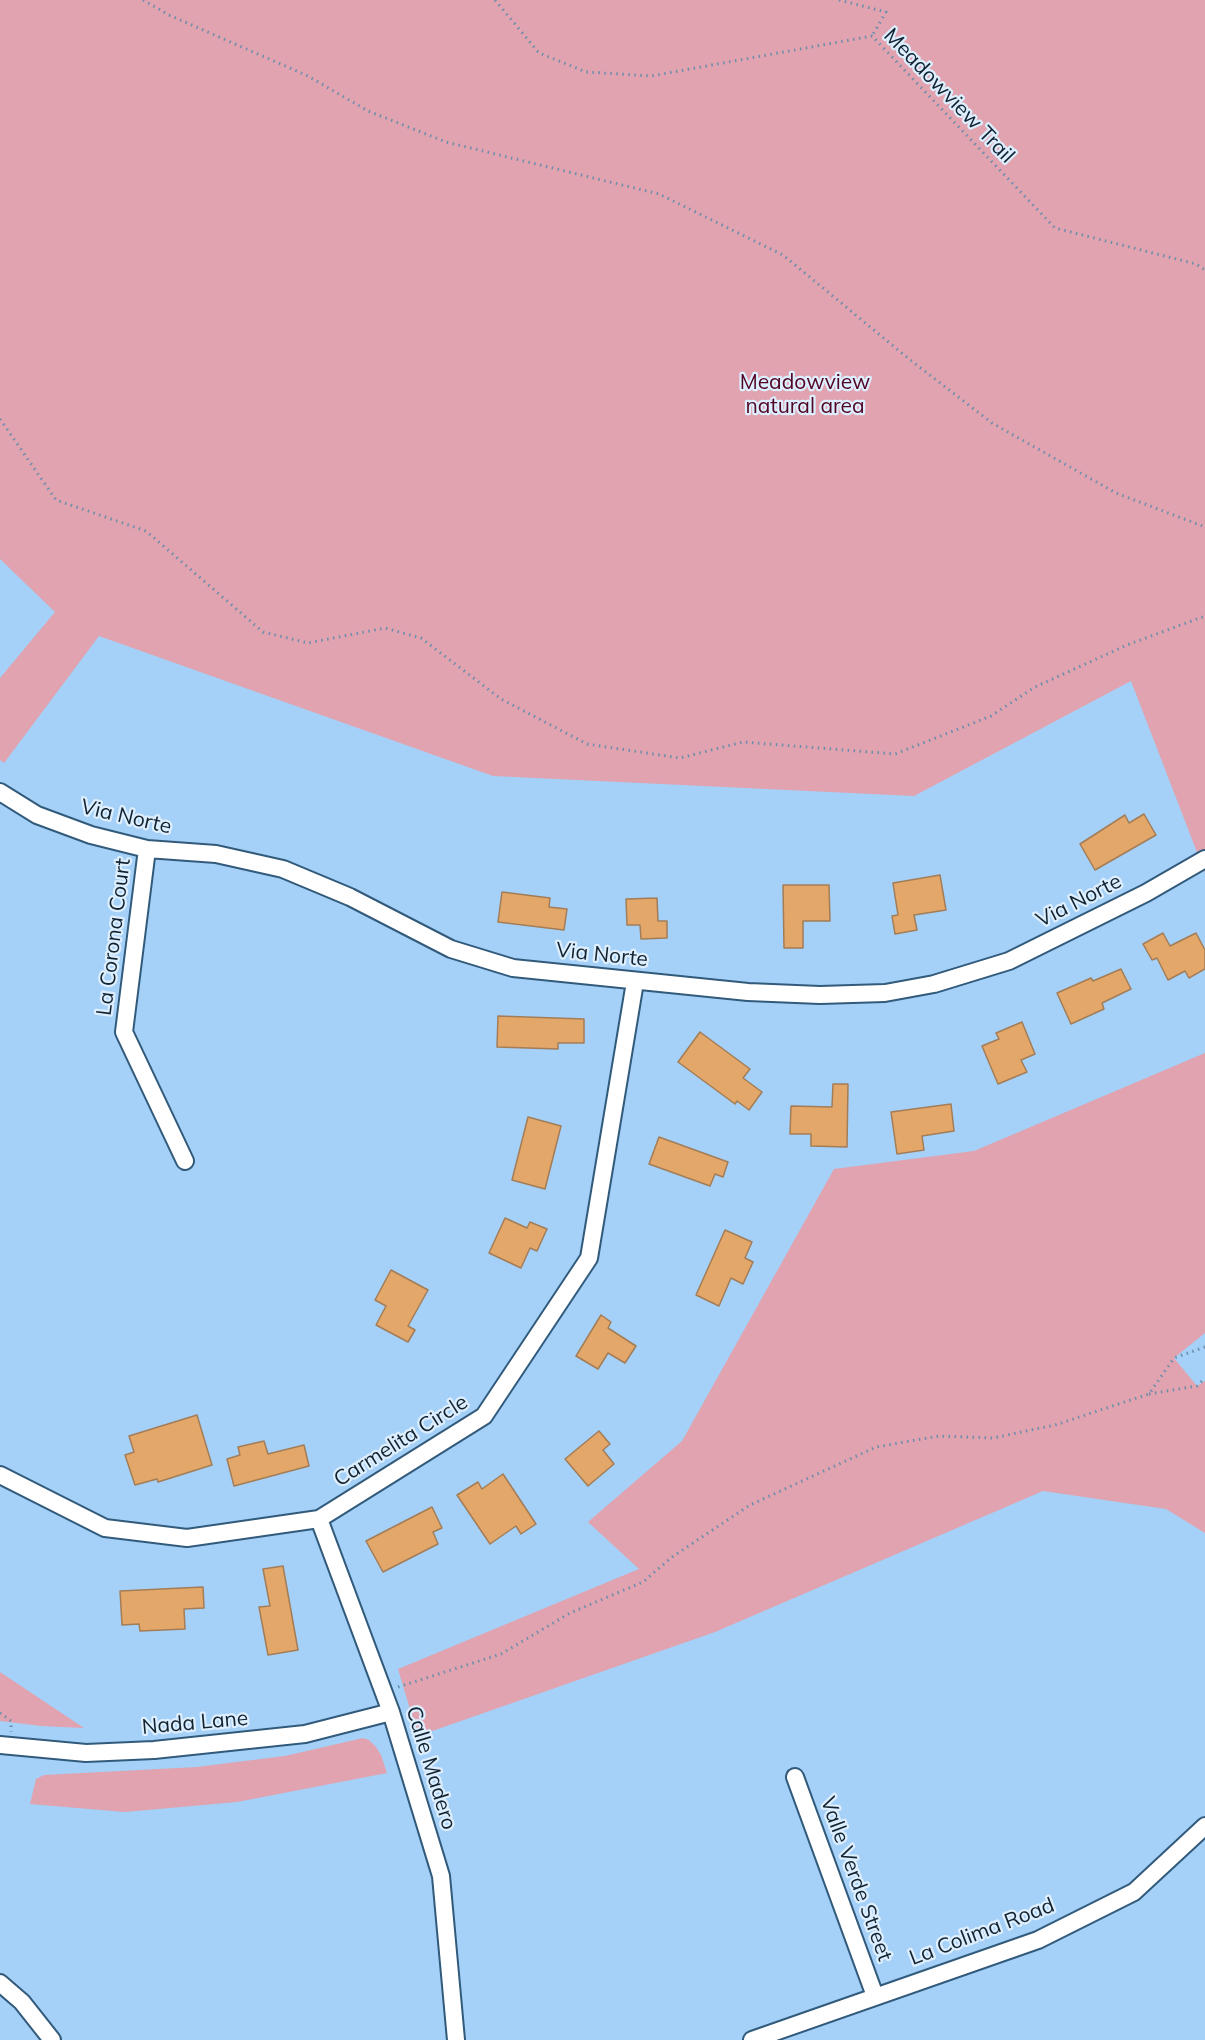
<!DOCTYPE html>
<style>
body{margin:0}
canvas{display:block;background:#a5d0f7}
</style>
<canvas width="1205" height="2040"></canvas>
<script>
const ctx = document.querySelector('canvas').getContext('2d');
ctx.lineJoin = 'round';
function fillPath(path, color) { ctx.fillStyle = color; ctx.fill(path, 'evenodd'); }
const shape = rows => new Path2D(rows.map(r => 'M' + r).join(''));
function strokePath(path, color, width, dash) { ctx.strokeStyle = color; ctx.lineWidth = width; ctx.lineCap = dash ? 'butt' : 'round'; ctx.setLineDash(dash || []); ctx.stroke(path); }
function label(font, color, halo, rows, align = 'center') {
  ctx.font = font + ' Mulish,sans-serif'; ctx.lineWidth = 4.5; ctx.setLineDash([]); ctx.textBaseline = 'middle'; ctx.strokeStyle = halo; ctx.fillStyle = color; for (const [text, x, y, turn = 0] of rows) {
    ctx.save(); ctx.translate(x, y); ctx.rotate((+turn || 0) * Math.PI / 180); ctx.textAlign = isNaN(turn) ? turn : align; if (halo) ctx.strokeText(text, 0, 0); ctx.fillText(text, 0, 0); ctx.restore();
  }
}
fillPath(shape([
 [0,0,1205,0,1205,873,1131,681,914,796,493,776,99,636,4,763,0,760,0,678,55,612,0,559],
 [1205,1053,1205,1333,1174,1358,1197,1386,1205,1381,1205,1533,1166,1509,1043,1491,715,1632,418,1736,398,1669,639,1569,588,1522,682,1441,834,1169,974,1151],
 [0,1672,84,1728,41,1726,0,1721],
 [363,1738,369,1740,376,1747,381,1755,387,1773,237,1802,125,1812,30,1804,36,1779,44,1775,197,1767,285,1756]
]), '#e0a3af');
const building = shape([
 [1144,814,1156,835,1095,870,1080,844,1125,815,1129,823,1144,814],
 [940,875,946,910,914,915,917,930,895,934,892,916,898,915,893,883,940,875],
 [783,885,829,885,830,921,803,921,803,948,784,948,783,885],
 [502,892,550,898,549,907,567,909,564,930,498,922,502,892],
 [657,898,658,921,667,921,667,938,641,939,640,925,627,925,626,899,657,898],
 [1163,933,1170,946,1196,933,1205,950,1205,969,1189,978,1185,971,1168,980,1157,958,1152,960,1143,944,1163,933],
 [1121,969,1131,989,1102,1003,1104,1009,1071,1024,1057,993,1091,978,1093,981,1121,969],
 [498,1016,584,1019,584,1043,558,1043,558,1049,497,1047,498,1016],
 [1022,1022,1035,1054,1021,1060,1027,1072,998,1084,982,1046,999,1039,996,1033,1022,1022],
 [700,1032,750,1069,743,1078,762,1092,749,1110,737,1101,735,1104,678,1062,700,1032],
 [833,1084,848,1084,847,1147,811,1146,811,1134,790,1134,791,1106,832,1107,833,1084],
 [951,1104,954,1131,922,1136,924,1150,897,1154,891,1112,951,1104],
 [528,1117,561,1126,545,1189,512,1180,528,1117],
 [659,1137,728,1162,723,1177,715,1174,710,1186,649,1164,659,1137],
 [505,1218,527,1228,530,1222,547,1229,537,1251,530,1248,521,1268,489,1253,505,1218],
 [725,1230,752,1242,745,1258,753,1262,743,1284,731,1278,719,1306,696,1295,725,1230],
 [391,1270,428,1290,408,1326,415,1330,408,1342,376,1325,386,1306,375,1300,391,1270],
 [601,1315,611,1322,608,1328,636,1346,625,1363,608,1353,598,1369,576,1356,601,1315],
 [197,1415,212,1465,158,1482,157,1479,135,1485,125,1455,134,1452,129,1436,197,1415],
 [599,1431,610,1444,603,1450,614,1464,588,1486,565,1459,599,1431],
 [264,1441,268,1454,304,1445,309,1466,234,1486,227,1459,240,1455,238,1447,264,1441],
 [503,1474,536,1524,521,1534,516,1526,490,1544,457,1495,478,1482,482,1489,503,1474],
 [432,1507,442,1528,433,1532,438,1544,383,1572,366,1541,432,1507],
 [283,1566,298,1650,268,1655,259,1607,270,1606,263,1569,283,1566],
 [203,1587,204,1608,184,1609,185,1629,140,1631,139,1624,122,1625,120,1591,203,1587]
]);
fillPath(building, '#e3a769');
strokePath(building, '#a37d57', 1.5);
const minor = shape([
 [0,792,37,815,91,835,147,849,216,854,283,869,350,897,451,949,513,968,748,992,820,995,885,993,934,984,1009,961,1146,893,1205,859],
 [147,849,124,1032,185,1161],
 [0,1475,105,1528,187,1538,319,1519,484,1416,589,1258,635,982],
 [319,1519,391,1712,441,1876,456,2040],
 [0,1745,86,1753,154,1750,305,1734,391,1712],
 [795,1777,875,1996],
 [0,1983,22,2002,52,2040],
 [752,2040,1038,1940,1134,1892,1205,1826]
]);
strokePath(minor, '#325a7b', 20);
strokePath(shape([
 [143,0,169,15,308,76,368,111,446,142,659,194,783,255,909,359,992,423,1116,493,1205,527],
 [495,0,539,53,586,72,651,76,872,36,1055,228,1196,264,1205,270],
 [839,0,886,12,872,36],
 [0,419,56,500,146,531,263,632,308,643,385,628,421,638,501,699,587,744,680,758,743,742,895,754,991,716,1035,687,1127,645,1205,616],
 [1149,1394,1197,1386,1205,1378],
 [398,1687,501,1654,570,1613,643,1582,672,1557,750,1505,876,1447,939,1436,993,1438,1055,1425,1149,1394,1174,1358,1205,1347],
 [0,1713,11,1721,11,1732]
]), '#6d8eab', 3, [1.5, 4.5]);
strokePath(minor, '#fff', 16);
label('21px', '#112230', '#ddeefe', [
 ["Meadowview Trail",949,96,46],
 ["Via Norte",126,817,13],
 ["Via Norte",1079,901,-27],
 ["La Corona Court",114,937,-83],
 ["Via Norte",602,955,6],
 ["Carmelita Circle",401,1441,-32],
 ["Nada Lane",195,1723,-5],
 ["Calle Madero",431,1768,73],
 ["Valle Verde Street",856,1879,70],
 ["La Colima Road",982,1932,-21]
]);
label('21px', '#520522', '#ddeefe', [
 ["Meadowview",805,383],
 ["natural area",805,407]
]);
</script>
